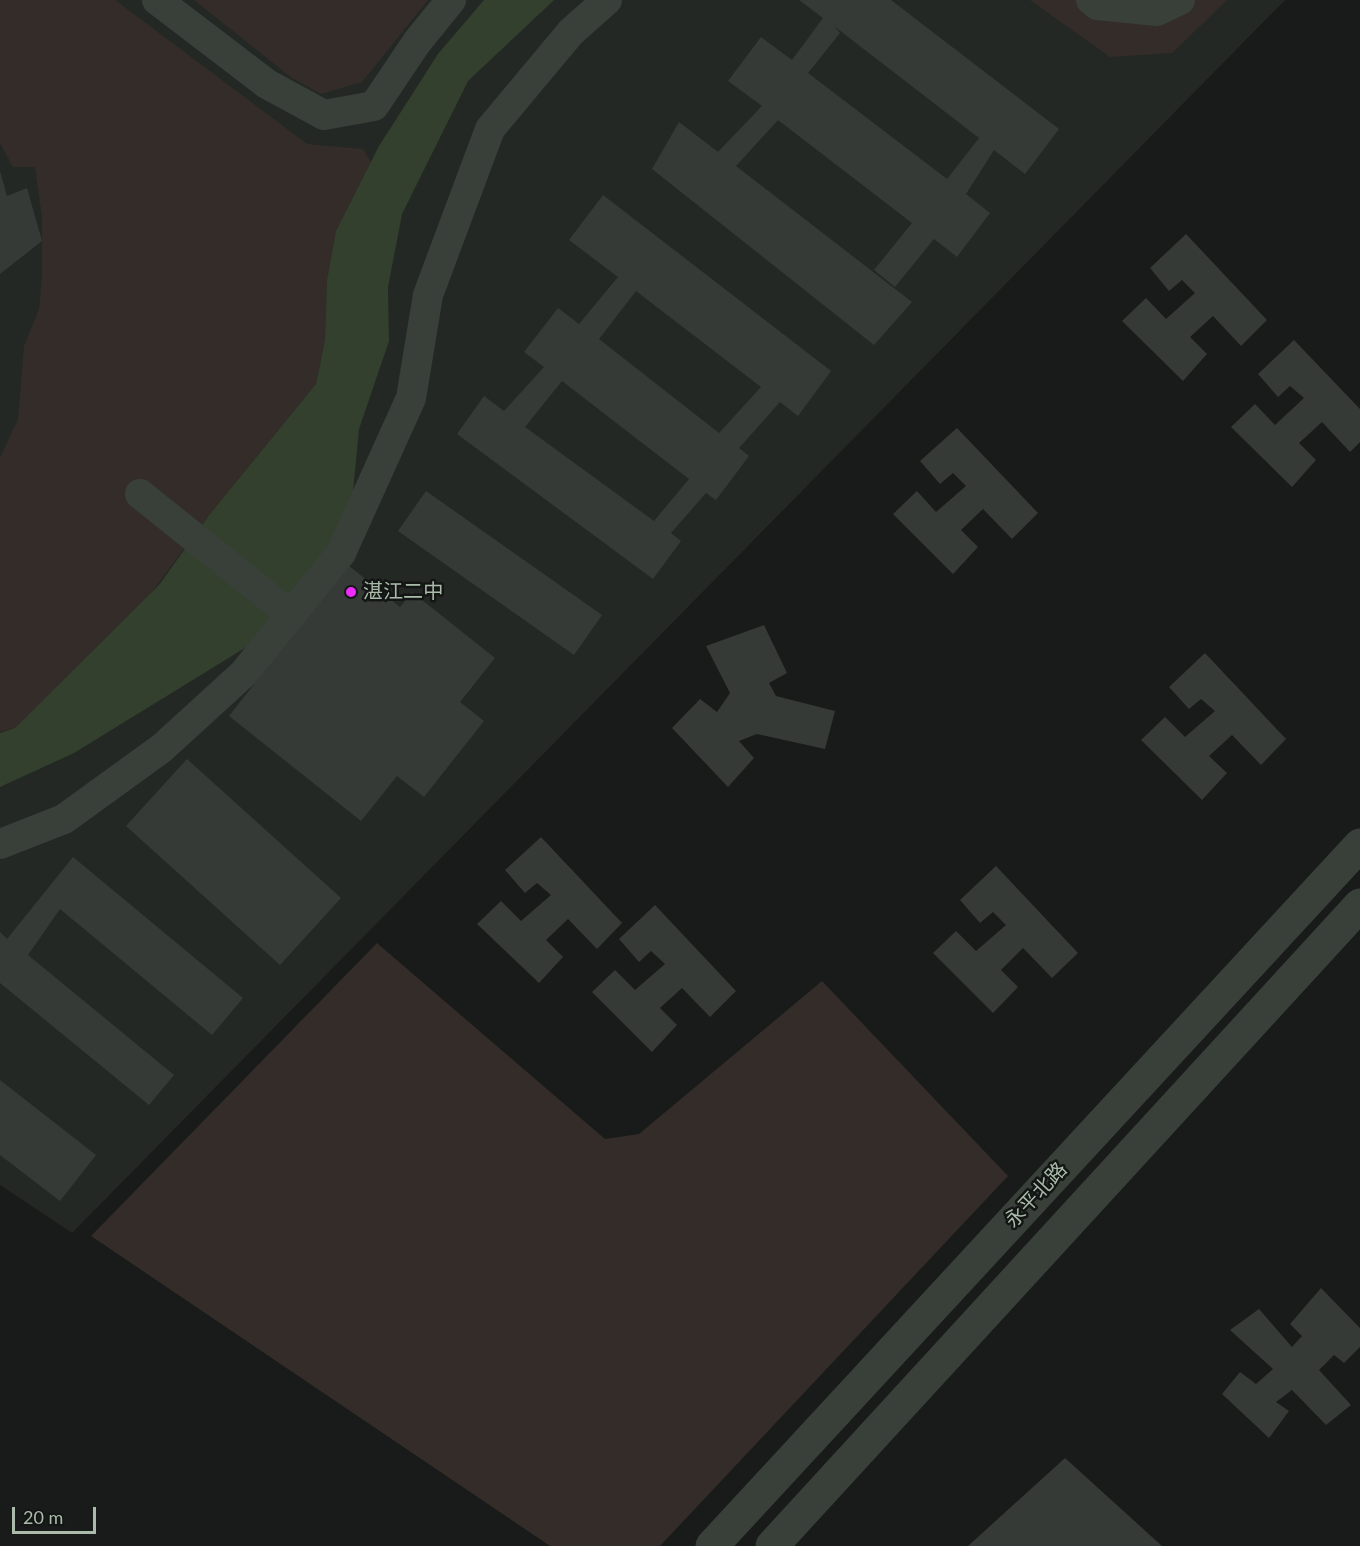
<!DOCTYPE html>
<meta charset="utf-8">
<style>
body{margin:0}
#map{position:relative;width:1360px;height:1546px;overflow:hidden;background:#181b19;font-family:Lato,sans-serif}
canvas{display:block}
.scale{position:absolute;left:12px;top:1507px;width:84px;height:27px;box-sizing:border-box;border:3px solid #aabca9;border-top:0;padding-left:8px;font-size:18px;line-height:21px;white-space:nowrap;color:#aabca9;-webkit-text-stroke:4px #131614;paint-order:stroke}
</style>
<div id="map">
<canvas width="1360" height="1546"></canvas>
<div class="scale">20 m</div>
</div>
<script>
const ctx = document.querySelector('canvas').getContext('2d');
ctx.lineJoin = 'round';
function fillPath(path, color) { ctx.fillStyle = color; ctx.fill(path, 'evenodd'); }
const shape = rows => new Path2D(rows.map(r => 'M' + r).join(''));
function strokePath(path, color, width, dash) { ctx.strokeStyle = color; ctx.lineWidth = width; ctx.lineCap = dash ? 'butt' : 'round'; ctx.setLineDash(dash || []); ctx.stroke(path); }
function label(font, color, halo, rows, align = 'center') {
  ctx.font = font + ' Lato,"Noto Sans SC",sans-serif'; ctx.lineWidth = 5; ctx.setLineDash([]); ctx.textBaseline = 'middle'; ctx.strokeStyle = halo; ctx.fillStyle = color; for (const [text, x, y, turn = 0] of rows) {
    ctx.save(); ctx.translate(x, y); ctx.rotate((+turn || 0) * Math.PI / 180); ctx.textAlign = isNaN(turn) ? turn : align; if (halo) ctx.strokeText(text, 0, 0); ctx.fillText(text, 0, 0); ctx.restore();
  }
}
fillPath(shape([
 [0,0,1285,0,72,1233,0,1185]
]), '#242825');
fillPath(shape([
 [0,0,115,0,307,144,363,149,371,162,336,231,327,280,325,340,316,384,210,514,151,593,15,728,0,732,0,458,18,419,24,346,39,309,42,277,42,217,35,167,13,167,0,143],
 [194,0,428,0,362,82,321,94,292,78],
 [1030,0,1227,0,1172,53,1110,57],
 [377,943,605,1139,639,1134,822,981,1008,1176,660,1546,550,1546,91,1236]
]), '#332c28');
fillPath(shape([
 [484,0,554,0,468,81,402,214,388,287,389,341,359,429,351,512,312,578,248,646,74,753,0,787,0,733,15,728,159,585,210,514,316,384,325,340,327,280,336,231,379,146,438,54]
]), '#33402d');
fillPath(shape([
 [799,0,891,0,1059,129,1025,174,994,150,966,194,990,213,957,257,934,239,895,287,874,270,912,223,778,120,736,166,912,302,874,345,652,169,679,122,718,152,762,106,728,81,761,37,792,60,823,18],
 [834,26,979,138,947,179,808,73,840,33],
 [0,171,7,196,27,188,42,241,0,274],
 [603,195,831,371,798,416,780,402,739,448,749,456,716,500,706,493,671,533,681,541,653,579,457,434,484,396,504,411,544,367,524,352,558,308,579,324,618,277,569,240],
 [636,291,761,387,719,433,599,339],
 [562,381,689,479,654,521,525,427],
 [1186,234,1267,320,1241,346,1213,316,1190,337,1207,354,1183,381,1122,321,1146,298,1166,319,1195,293,1182,280,1169,291,1150,268],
 [1294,340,1360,409,1360,442,1350,452,1322,422,1299,443,1316,460,1292,487,1231,427,1255,404,1275,425,1304,398,1290,386,1278,397,1258,374],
 [957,428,1038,513,1012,539,983,509,961,530,978,547,953,574,893,514,917,491,936,512,966,486,953,473,940,484,920,461],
 [426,491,602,615,574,655,398,531],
 [348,565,400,607,412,592,495,658,460,702,484,721,424,797,397,776,361,821,229,716],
 [764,625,787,673,769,683,776,696,835,711,825,749,757,734,739,741,754,758,728,787,672,728,700,699,717,712,730,693,706,646],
 [1205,653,1286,739,1261,765,1232,735,1209,756,1227,773,1202,800,1141,740,1165,717,1185,737,1215,711,1201,699,1189,709,1169,687],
 [187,759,341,898,280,965,126,826],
 [541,837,622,923,597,949,568,919,546,940,563,957,539,983,477,924,501,901,521,921,551,895,537,883,525,893,505,870],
 [73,857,243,998,212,1035,60,909,28,955,174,1075,149,1105,0,983,0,932,7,939],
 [996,866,1078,953,1052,978,1023,948,1001,970,1018,987,993,1013,933,953,956,931,976,951,1006,925,993,912,980,923,960,900],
 [655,905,736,991,710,1017,682,988,660,1008,677,1025,652,1052,592,992,615,970,635,990,665,964,651,951,639,962,619,939],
 [0,1080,96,1155,60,1201,0,1155],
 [1321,1288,1360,1328,1360,1347,1344,1363,1334,1355,1319,1370,1351,1405,1326,1425,1292,1390,1276,1402,1289,1411,1269,1438,1222,1394,1240,1372,1256,1384,1273,1369,1230,1330,1259,1309,1292,1347,1302,1336,1290,1324],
 [1065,1458,1162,1546,968,1546]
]), '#353a36');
strokePath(shape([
 [157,0,267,84,324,115,374,106,417,42,451,0],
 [1091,0,1097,5,1157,11,1180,0],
 [140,494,291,615],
 [0,844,64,819,162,748,244,673,341,553,411,398,428,295,490,129,571,32,607,0]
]), '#39403a', 30);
strokePath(shape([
 [712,1546,1360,845],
 [772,1546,1360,905]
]), '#39403a', 33);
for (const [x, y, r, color] of [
 [351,592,6,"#ee2cff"]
]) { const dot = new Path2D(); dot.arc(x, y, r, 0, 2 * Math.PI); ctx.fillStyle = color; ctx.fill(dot); strokePath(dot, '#131614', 2); }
label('20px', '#aabca9', '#131614', [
 ["湛江二中",363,592]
], 'left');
label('20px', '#aabca9', '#131614', [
 ["永平北路",1036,1195,-47]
]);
</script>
